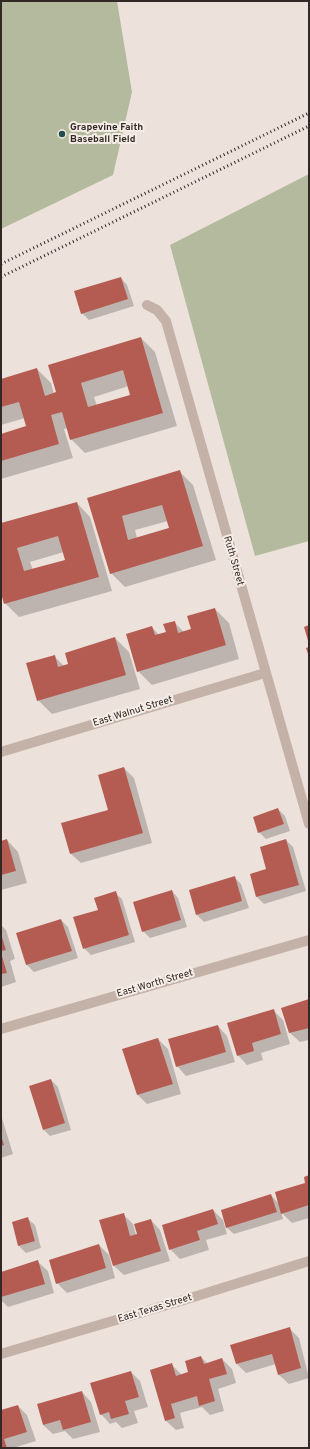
<!DOCTYPE html>
<style>
body{margin:0}
#map{position:relative;width:310px;height:1449px;overflow:hidden;background:#ede2db;font-family:Overpass,sans-serif}
canvas{display:block}
.frame{position:absolute;inset:0;border:2px solid #322927;pointer-events:none}
</style>
<div id="map">
<canvas width="310" height="1449"></canvas>
<div class="frame"></div>
</div>
<script>
const ctx = document.querySelector('canvas').getContext('2d');
ctx.lineJoin = 'round';
function fillPath(path, color) { ctx.fillStyle = color; ctx.fill(path, 'evenodd'); }
const shape = rows => new Path2D(rows.map(r => 'M' + r).join(''));
function strokePath(path, color, width, dash) { ctx.strokeStyle = color; ctx.lineWidth = width; ctx.lineCap = dash ? 'butt' : 'round'; ctx.setLineDash(dash || []); ctx.stroke(path); }
function label(font, color, halo, rows, align = 'center') {
  ctx.font = font + ' Overpass,sans-serif'; ctx.lineWidth = 4; ctx.setLineDash([]); ctx.textBaseline = 'middle'; ctx.strokeStyle = halo; ctx.fillStyle = color; for (const [text, x, y, turn = 0] of rows) {
    ctx.save(); ctx.translate(x, y); ctx.rotate((+turn || 0) * Math.PI / 180); ctx.textAlign = isNaN(turn) ? turn : align; if (halo) ctx.strokeText(text, 0, 0); ctx.fillText(text, 0, 0); ctx.restore();
  }
}
fillPath(shape([
 [1,1,117,1,132,92,113,175,1,229],
 [309,174,309,541,255,556,170,245]
]), '#b4ba9d');
fillPath(shape([
 [121,278,127,285,134,306,89,320,82,313],
 [141,338,155,352,177,426,85,453,71,439,68,428,64,429,73,458,1,479,1,435,27,427,25,418,1,425,1,380,37,369,51,383,54,394],
 [129,386,132,396,97,406,94,397],
 [179,471,193,485,216,560,125,587,111,573,88,499],
 [168,521,170,528,137,538,135,530],
 [77,503,90,517,112,591,19,617,5,603,1,589,1,524],
 [64,552,66,560,33,570,30,562],
 [215,609,229,623,239,659,152,685,138,671,152,627,159,635,167,633,174,622,184,632,192,629],
 [115,638,129,652,140,689,52,714,38,700,54,656,64,666,70,665],
 [124,768,134,778,152,843,81,863,71,854,109,810],
 [278,809,285,816,290,831,266,839,259,832],
 [7,840,18,852,27,883,1,890,1,842],
 [286,840,293,847,306,891,264,904,257,897,251,875,268,870],
 [234,877,241,884,249,908,204,922,197,915,190,891],
 [172,891,178,898,187,927,150,938,143,931],
 [115,893,122,899,135,942,91,955,84,948,99,910],
 [61,920,68,927,78,958,34,972,27,965,17,934],
 [1,925,6,930,15,959,10,961,16,982,1,987],
 [309,1000,309,1040,300,1042,290,1033,283,1008],
 [273,1010,283,1020,290,1044,261,1053,263,1060,247,1065,238,1055],
 [218,1026,227,1036,235,1062,186,1076,177,1066],
 [158,1039,168,1049,181,1094,147,1104,137,1094],
 [51,1080,58,1087,71,1130,50,1136,44,1130],
 [1,1115,13,1154,1,1158],
 [309,1176,309,1218,292,1223,281,1212,283,1219,234,1234,227,1228,271,1195,279,1204,307,1183],
 [213,1210,223,1220,227,1234,206,1240,209,1250,180,1259,170,1249],
 [123,1214,133,1224,136,1235,151,1220,160,1230,170,1261,124,1275,114,1266],
 [28,1219,35,1225,41,1248,26,1253,19,1246,13,1223],
 [99,1245,109,1255,115,1278,67,1293,57,1283],
 [38,1262,48,1271,54,1293,8,1307,1,1300,1,1273],
 [289,1328,299,1338,309,1378,289,1384,279,1375,276,1364,246,1373,236,1363],
 [201,1357,208,1364,222,1359,232,1369,236,1383,218,1389,224,1411,210,1415,202,1407,180,1413,184,1428,176,1430,166,1421,151,1370,171,1364,182,1375,189,1373],
 [131,1372,140,1381,148,1407,134,1411,138,1423,122,1428,116,1422,110,1424,101,1414],
 [82,1392,91,1402,100,1432,73,1439,65,1431,53,1434,43,1425],
 [18,1406,27,1415,36,1441,13,1448,1,1448,1,1411]
]), '#0003');
fillPath(shape([
 [121,277,128,299,81,314,74,291],
 [141,337,163,413,70,440,62,412,51,415,59,444,1,461,1,434,26,426,19,402,1,407,1,379,37,368,45,396,56,392,48,365],
 [123,370,130,395,88,407,81,383],
 [180,470,203,546,110,574,87,498],
 [162,505,169,528,128,540,122,516],
 [77,502,99,577,4,604,1,593,1,523],
 [58,536,65,560,24,571,17,548],
 [215,608,226,645,137,672,126,634,152,626,155,635,166,632,163,624,175,621,178,633,191,629,187,616],
 [309,625,309,644,304,627],
 [115,637,126,675,37,701,26,663,55,655,58,667,68,664,65,653],
 [309,647,309,657,306,648],
 [124,767,143,833,70,854,61,823,108,810,98,775],
 [278,808,284,824,258,833,253,817],
 [7,839,16,871,1,875,1,841],
 [286,839,299,885,256,897,250,874,266,869,260,847],
 [235,876,242,901,196,915,189,890],
 [172,890,181,920,142,932,133,902],
 [116,891,129,935,83,949,73,917,98,910,94,898],
 [61,919,72,951,26,965,16,933],
 [1,934,6,950,1,951],
 [1,953,7,973,1,974],
 [309,999,309,1028,289,1033,281,1008],
 [274,1009,281,1034,252,1043,254,1051,237,1056,227,1023],
 [218,1025,226,1052,176,1067,168,1039],
 [158,1038,173,1084,137,1095,122,1049],
 [51,1079,65,1123,43,1130,29,1086],
 [1,1135,4,1145,1,1146],
 [309,1175,309,1205,281,1214,275,1192,305,1183,304,1177],
 [271,1194,277,1212,226,1228,221,1210],
 [213,1209,218,1224,197,1231,200,1240,169,1250,162,1225],
 [124,1213,130,1236,137,1234,134,1224,151,1219,161,1251,113,1266,99,1220],
 [28,1217,35,1241,18,1246,12,1222],
 [99,1244,106,1268,56,1284,49,1260],
 [38,1260,45,1284,1,1297,1,1272],
 [290,1327,301,1368,278,1375,272,1354,236,1364,230,1345],
 [201,1356,204,1364,222,1358,227,1374,209,1379,215,1401,199,1406,197,1396,171,1404,175,1418,165,1421,150,1370,172,1363,176,1376,188,1372,185,1361],
 [131,1371,139,1397,125,1401,129,1414,111,1419,109,1412,100,1415,90,1383],
 [82,1391,91,1422,63,1430,60,1420,43,1425,37,1404],
 [18,1405,27,1432,4,1439,7,1448,1,1448,1,1410]
]), '#b55c52');
strokePath(shape([
 [147,305,157,310,166,321,309,824],
 [1,752,265,673],
 [1,1029,309,940],
 [1,1354,187,1299,309,1261]
]), '#c4b1a8', 10);
strokePath(shape([
 [1,264,309,113],
 [1,277,309,126]
]), '#322927', 3, [1, 3]);
for (const [x, y, r, color] of [
 [62,134,4,"#234d4a"]
]) { const dot = new Path2D(); dot.arc(x, y, r, 0, 2 * Math.PI); ctx.fillStyle = color; ctx.fill(dot); strokePath(dot, '#f6ede6', 1.5); }
label('bold 10px', '#322927', '#f6ede6', [
 ["Grapevine Faith",70,128],
 ["Baseball Field",70,140]
], 'left');
label('10px', '#322927', '#f6ede6', [
 ["Ruth Street",233,561,74],
 ["East Walnut Street",133,712,-17],
 ["East Worth Street",155,984,-16],
 ["East Texas Street",155,1309,-17]
]);
</script>
